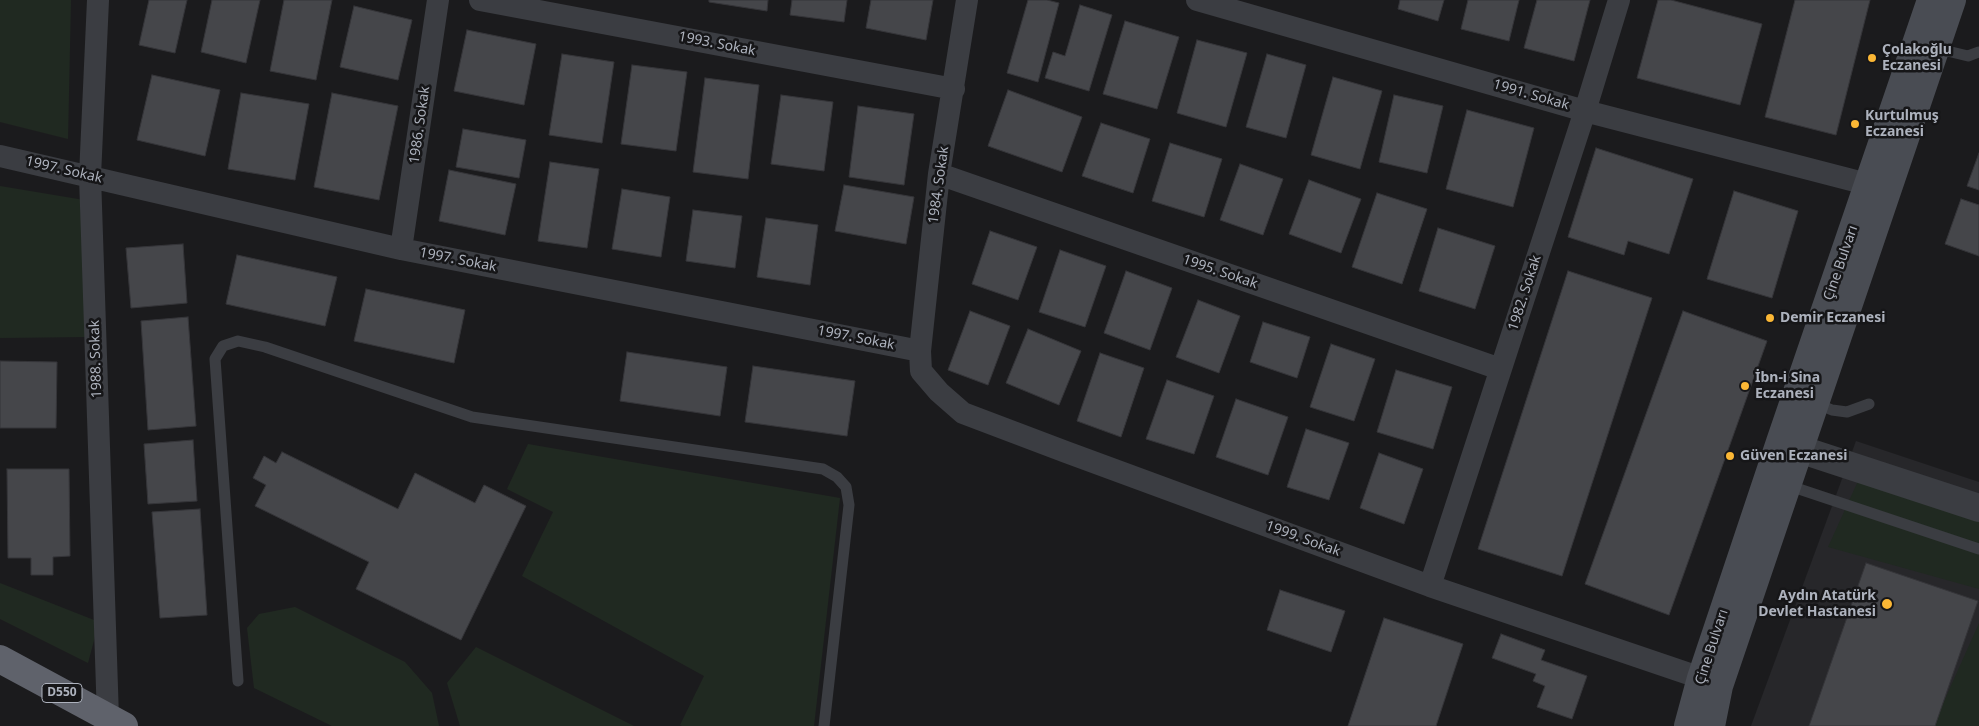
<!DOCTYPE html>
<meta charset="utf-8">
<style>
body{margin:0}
canvas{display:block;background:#1b1b1d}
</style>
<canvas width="1979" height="726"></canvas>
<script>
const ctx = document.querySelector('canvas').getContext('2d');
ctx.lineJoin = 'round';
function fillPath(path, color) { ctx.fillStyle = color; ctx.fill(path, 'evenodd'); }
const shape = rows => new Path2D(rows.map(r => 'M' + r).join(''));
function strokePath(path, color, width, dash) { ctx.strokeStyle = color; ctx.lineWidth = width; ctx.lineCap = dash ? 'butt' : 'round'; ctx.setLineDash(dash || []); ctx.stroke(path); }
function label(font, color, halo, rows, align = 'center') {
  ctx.font = font + ' "Noto Sans",sans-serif'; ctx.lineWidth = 5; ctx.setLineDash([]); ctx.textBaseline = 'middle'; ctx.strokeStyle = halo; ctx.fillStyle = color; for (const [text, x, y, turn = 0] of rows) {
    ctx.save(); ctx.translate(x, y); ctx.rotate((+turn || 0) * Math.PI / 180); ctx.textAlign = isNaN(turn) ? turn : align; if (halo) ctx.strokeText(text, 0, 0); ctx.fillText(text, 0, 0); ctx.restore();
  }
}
fillPath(shape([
 [1856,441,1979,482,1979,726,1751,726]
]), '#27272a');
fillPath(shape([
 [0,0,71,0,68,139,0,122],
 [0,186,84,200,86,337,0,338],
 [528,444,840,498,814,726,682,726,680,725,704,676,522,576,553,512,507,489],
 [1863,470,1979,508,1979,589,1828,547],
 [0,583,99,622,88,663,0,619],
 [295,607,405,662,432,693,439,726,332,726,254,688,247,628,259,614],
 [1979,623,1979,726,1933,726],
 [476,647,634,726,460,726,447,683]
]), '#202921');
const building = shape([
 [149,0,187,0,175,53,139,45,149,0],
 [212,0,260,0,246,63,201,52,212,0],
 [284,0,332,0,316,80,270,71,284,0],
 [709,0,768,0,767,11,709,2,709,0],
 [792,0,847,0,844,22,790,15,792,0],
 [871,0,933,0,926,40,866,28,871,0],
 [1028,0,1047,0,1059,3,1038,82,1007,73,1028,0],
 [1400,0,1444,0,1438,21,1398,9,1400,0],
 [1468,0,1519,0,1509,41,1461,29,1468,0],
 [1537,0,1590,0,1574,61,1524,48,1537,0],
 [1658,0,1671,0,1762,24,1740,105,1637,78,1658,0],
 [1795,0,1870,0,1836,135,1765,117,1795,0],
 [1080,5,1112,15,1089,91,1045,78,1053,52,1065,56,1080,5],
 [354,6,412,20,398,80,340,67,354,6],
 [1125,21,1179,37,1157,109,1103,94,1125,21],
 [467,30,536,44,524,105,454,91,467,30],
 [1197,40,1247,53,1226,127,1177,113,1197,40],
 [562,54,614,62,602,143,549,135,562,54],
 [1267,54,1306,65,1286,138,1246,127,1267,54],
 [632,65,687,72,676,151,621,144,632,65],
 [152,75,220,90,205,156,137,140,152,75],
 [1333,77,1382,91,1360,169,1311,155,1333,77],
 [705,78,759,85,748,179,693,172,705,78],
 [1008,90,1082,117,1062,172,988,146,1008,90],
 [241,93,309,104,295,180,228,169,241,93],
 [332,93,398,106,379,200,314,187,332,93],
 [781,95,833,102,824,171,771,164,781,95],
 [1394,95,1443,106,1427,173,1379,162,1394,95],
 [858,106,914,114,904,185,849,177,858,106],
 [1467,110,1534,128,1513,207,1446,189,1467,110],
 [1101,123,1150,139,1133,193,1082,176,1101,123],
 [463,129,526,140,519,178,456,167,463,129],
 [1170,143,1222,159,1204,217,1152,201,1170,143],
 [1596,148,1693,179,1669,254,1628,241,1624,255,1568,237,1596,148],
 [1979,153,1979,190,1967,186,1979,153],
 [550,162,599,169,587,248,538,241,550,162],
 [1240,164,1283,179,1263,235,1220,220,1240,164],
 [449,170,516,184,505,235,439,221,449,170],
 [1309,180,1361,199,1341,253,1289,234,1309,180],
 [844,185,914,197,906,244,835,231,844,185],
 [622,189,670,197,661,257,612,249,622,189],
 [1734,191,1798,211,1772,298,1707,279,1734,191],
 [1377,193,1427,209,1402,284,1352,267,1377,193],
 [1961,199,1979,205,1979,256,1945,244,1961,199],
 [693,210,742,216,735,268,686,261,693,210],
 [766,218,818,225,810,285,757,277,766,218],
 [1438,228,1495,246,1475,309,1419,291,1438,228],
 [990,231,1037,247,1018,300,972,284,990,231],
 [183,244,187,303,131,308,126,248,183,244],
 [1060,250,1106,266,1085,327,1039,312,1060,250],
 [237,255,337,277,325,326,226,304,237,255],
 [1126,271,1172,288,1150,350,1104,333,1126,271],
 [1568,271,1652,298,1562,576,1478,549,1568,271],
 [366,289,465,310,454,363,354,341,366,289],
 [1198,300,1240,316,1219,373,1176,357,1198,300],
 [970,311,1010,326,988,385,948,370,970,311],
 [1683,311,1767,341,1669,615,1585,584,1683,311],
 [188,317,196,426,148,430,141,321,188,317],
 [1263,322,1310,337,1297,378,1250,362,1263,322],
 [1028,329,1081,351,1059,405,1006,383,1028,329],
 [1331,344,1375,359,1354,421,1310,407,1331,344],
 [627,352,727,367,720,416,620,401,627,352],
 [1100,353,1144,368,1121,437,1077,421,1100,353],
 [0,361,57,362,56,428,0,428,0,361],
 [753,366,855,381,847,436,745,422,753,366],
 [1396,370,1452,387,1433,449,1377,432,1396,370],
 [1167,380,1214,396,1194,454,1146,439,1167,380],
 [1236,399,1288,417,1268,475,1216,457,1236,399],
 [1306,429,1349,443,1329,500,1287,487,1306,429],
 [193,440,197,501,148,504,144,444,193,440],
 [282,452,398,509,415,473,475,503,484,485,526,506,461,640,356,589,369,562,255,506,266,485,253,478,264,456,276,463,282,452],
 [1379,453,1423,469,1404,524,1360,508,1379,453],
 [7,469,69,469,70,556,53,557,53,575,31,575,31,558,8,558,7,469],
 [200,509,207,615,160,618,152,512,200,509],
 [1866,563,1978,601,1935,726,1809,726,1866,563],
 [1280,590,1345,611,1331,652,1267,630,1280,590],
 [1384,618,1463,644,1436,726,1348,726,1384,618],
 [1501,634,1545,650,1541,660,1587,676,1572,719,1537,707,1545,686,1533,681,1536,674,1492,658,1501,634]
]);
fillPath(building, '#45464a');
strokePath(building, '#353539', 1);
strokePath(shape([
 [1935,48,1968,56,1979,52],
 [1815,403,1832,410,1847,412,1869,404],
 [1787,485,1979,549],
 [238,681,215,359,223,346,238,341,265,347,472,417,823,469,837,477,846,487,849,505,824,726]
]), '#3b3d42', 11);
strokePath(shape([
 [98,0,90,176,108,718],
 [480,0,954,89],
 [967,0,939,174,920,351,921,371,939,392,963,413,1066,452,1430,586,1701,678,1716,684],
 [1197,0,1585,111,1867,184],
 [0,156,401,249,920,351],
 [939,174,1500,369],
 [401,249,438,0],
 [1430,586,1585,111,1619,0]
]), '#3b3d42', 22);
strokePath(shape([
 [1799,449,1979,508]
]), '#3b3d42', 28);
strokePath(shape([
 [1688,726,1701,678,1780,442,1931,0],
 [1711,726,1719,686,1952,0]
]), '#494c53', 28);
strokePath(shape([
 [0,659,124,726]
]), '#5f626b', 28);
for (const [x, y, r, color] of [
 [1872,58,5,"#fbb735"],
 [1855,124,5,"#fbb735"],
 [1770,318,5,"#fbb735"],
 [1745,386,5,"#fbb735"],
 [1730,456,5,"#fbb735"],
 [1887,604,6,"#fbb735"]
]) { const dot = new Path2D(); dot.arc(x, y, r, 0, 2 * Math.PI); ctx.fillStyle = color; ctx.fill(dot); strokePath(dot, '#161618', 2); }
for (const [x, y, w] of [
 [62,693,40]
]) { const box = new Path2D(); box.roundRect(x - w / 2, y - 9.5, w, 19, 4); ctx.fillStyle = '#161618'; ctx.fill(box); strokePath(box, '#adb2bd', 1); }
label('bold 12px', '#adb2bd', null, [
 ["D550",62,693]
]);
label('14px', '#adb2bd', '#161618', [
 ["1993. Sokak",717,44,11],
 ["1991. Sokak",1531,95,16],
 ["1986. Sokak",420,125,-82],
 ["1997. Sokak",64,170,13],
 ["1984. Sokak",939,185,-82],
 ["1997. Sokak",458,260,11],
 ["Çine Bulvarı",1841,263,-71],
 ["1995. Sokak",1220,272,19],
 ["1982. Sokak",1525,293,-72],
 ["1997. Sokak",856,338,11],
 ["1988. Sokak",96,359,-92],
 ["1999. Sokak",1303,539,20],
 ["Çine Bulvarı",1712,647,-72]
]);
label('bold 14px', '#adb2bd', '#161618', [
 ["Çolakoğlu",1882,50],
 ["Eczanesi",1882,66],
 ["Kurtulmuş",1865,116],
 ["Eczanesi",1865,132],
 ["Demir Eczanesi",1780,318],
 ["İbn-i Sina",1755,378],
 ["Eczanesi",1755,394],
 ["Güven Eczanesi",1740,456],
 ["Aydın Atatürk",1876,596,"right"],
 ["Devlet Hastanesi",1876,612,"right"]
], 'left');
</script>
